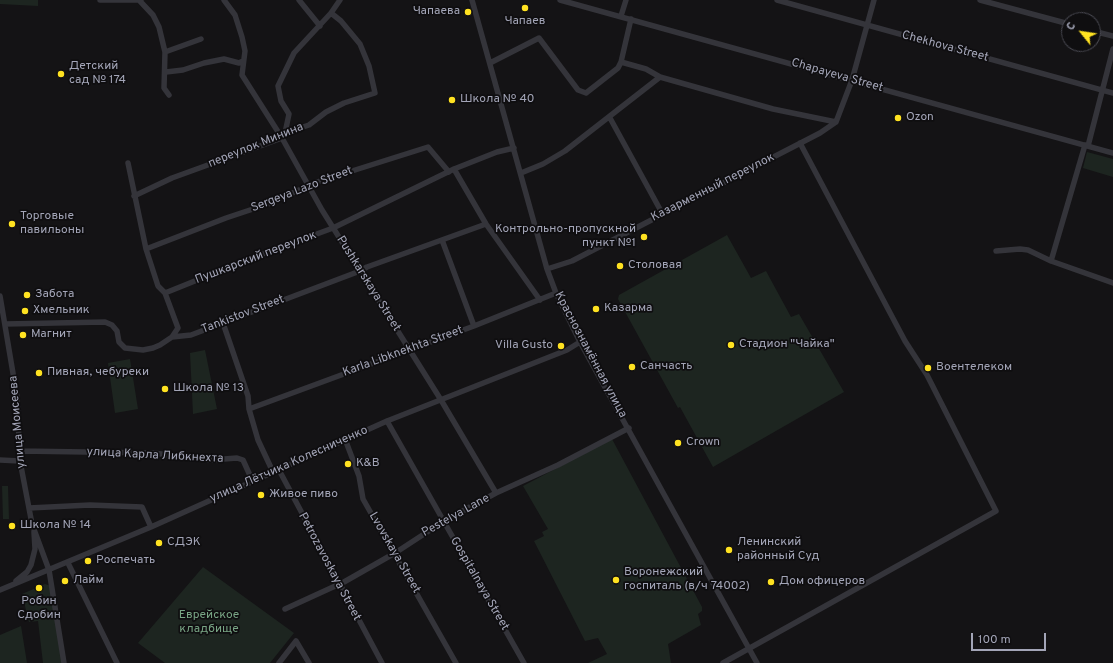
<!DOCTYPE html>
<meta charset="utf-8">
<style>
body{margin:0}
#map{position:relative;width:1113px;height:663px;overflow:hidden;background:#141315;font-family:Overpass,sans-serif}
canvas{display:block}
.north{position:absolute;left:1061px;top:12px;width:40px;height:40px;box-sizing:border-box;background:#0f0e10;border:1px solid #4a4a53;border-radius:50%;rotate:300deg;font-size:11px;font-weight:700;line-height:16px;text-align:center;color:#a3a5b7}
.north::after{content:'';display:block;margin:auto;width:14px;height:18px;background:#ffe221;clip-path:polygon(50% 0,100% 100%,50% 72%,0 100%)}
.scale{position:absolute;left:971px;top:633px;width:75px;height:18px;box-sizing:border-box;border:2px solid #a3a5b7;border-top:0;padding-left:5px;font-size:12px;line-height:14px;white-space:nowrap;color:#a3a5b7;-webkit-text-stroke:3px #0f0e10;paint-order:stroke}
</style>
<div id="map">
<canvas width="1113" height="663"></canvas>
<div class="north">С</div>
<div class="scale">100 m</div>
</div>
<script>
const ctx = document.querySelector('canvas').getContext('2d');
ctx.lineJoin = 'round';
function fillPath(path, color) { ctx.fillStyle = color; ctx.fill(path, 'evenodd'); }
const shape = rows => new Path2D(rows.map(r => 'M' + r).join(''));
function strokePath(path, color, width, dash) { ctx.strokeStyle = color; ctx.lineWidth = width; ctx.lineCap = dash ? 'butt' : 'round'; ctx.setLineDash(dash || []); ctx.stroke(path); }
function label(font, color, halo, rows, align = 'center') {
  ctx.font = font + ' Overpass,sans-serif'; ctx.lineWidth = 3.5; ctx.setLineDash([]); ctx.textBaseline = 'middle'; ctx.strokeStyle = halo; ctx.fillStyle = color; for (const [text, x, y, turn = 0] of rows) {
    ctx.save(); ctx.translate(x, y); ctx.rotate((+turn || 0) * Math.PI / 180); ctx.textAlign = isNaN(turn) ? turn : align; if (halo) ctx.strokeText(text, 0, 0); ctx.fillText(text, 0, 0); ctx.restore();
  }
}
fillPath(shape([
 [0,0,38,0,38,6,0,4],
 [1087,152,1113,159,1113,177,1083,168],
 [727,235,751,278,766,271,791,317,799,314,844,392,713,467,680,407,678,408,618,299,619,295],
 [205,350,217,409,193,414,190,353],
 [130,359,138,409,115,413,108,363],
 [612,439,702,607,702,611,698,614,701,625,668,644,671,663,588,663,607,654,598,638,585,641,534,541,544,536,542,532,548,529,523,486],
 [2,486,8,486,9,519,3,519],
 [203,567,294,633,270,663,165,663,138,643],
 [45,584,51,586,62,663,43,663,38,621,29,622,22,594],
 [21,626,27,663,0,663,0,635]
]), '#1d2520');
strokePath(shape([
 [100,0,141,0],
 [139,0,153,15,159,27,165,52,164,88,169,95],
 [224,0,235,15,242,37,245,51,242,75,282,138,322,210,441,400,496,493],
 [299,0,320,26],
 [472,0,547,269,556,293,580,342,757,663],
 [560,0,1113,153],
 [777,0,1113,93],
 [980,0,1069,24],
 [621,16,626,0],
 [1093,31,1113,36],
 [165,52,201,39],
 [490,63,539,38,578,90,586,93,618,68,621,62],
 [166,72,183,70,204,63,224,59,239,63,243,61],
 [660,77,773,109,836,122],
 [610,118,662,213],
 [285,133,289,114,281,101,278,86,294,53,331,13,340,0],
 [1088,146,1113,49],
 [128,163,146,249,158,286,165,293,178,328,172,337],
 [454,169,486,224,540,300],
 [521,173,543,164,565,151,660,77,646,69,621,62,631,19],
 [134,196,172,178,282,138,285,133,309,125,326,112,344,103,375,93,369,66,360,44,341,21,331,13],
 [442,240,474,326],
 [146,249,226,218,268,204,317,182,428,147,449,172],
 [996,251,1020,249,1028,250,1051,261,1113,283],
 [1051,261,1085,145],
 [547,269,572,261,820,133,836,122,852,80,874,0],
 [165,293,252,258,333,228,454,169,497,152,514,148],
 [0,296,17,397,20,461,32,524,49,570,64,663],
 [223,323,248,396,249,409,258,440,273,472],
 [5,324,105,322,112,325,117,331,119,342,125,348,143,350,153,348,160,345,172,337,191,335,360,271,367,267,486,224],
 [249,409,474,326,556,293],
 [387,421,524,663],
 [345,439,359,476,363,499,456,663],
 [19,451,153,453,211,460,237,458,243,460,253,482],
 [0,460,20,461],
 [279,470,382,663],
 [29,508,90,505,142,507,151,527],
 [68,563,117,663],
 [16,581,27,572,31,565,35,549,34,532],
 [0,590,151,527,387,421,567,350,580,342],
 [285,609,344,582,395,553,444,521,496,493,558,465,629,428],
 [279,663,296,641,309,663],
 [723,663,996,511,927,375,905,341,800,143]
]), '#34343a', 5.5);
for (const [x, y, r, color] of [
 [525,8,4,"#ffe221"],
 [468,12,4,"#ffe221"],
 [61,74,4,"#ffe221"],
 [452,100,4,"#ffe221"],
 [898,118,4,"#ffe221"],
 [12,224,4,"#ffe221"],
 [644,237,4,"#ffe221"],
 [620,266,4,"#ffe221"],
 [27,295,4,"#ffe221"],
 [596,309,4,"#ffe221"],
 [25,311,4,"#ffe221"],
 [23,335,4,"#ffe221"],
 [731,345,4,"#ffe221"],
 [561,346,4,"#ffe221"],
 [632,367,4,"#ffe221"],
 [928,368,4,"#ffe221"],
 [39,373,4,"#ffe221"],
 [165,389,4,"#ffe221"],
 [678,443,4,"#ffe221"],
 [348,464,4,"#ffe221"],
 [261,495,4,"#ffe221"],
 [12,526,4,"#ffe221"],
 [159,543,4,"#ffe221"],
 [729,550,4,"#ffe221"],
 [88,561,4,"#ffe221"],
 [616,580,4,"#ffe221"],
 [65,581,4,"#ffe221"],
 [771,582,4,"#ffe221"],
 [39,588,4,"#ffe221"]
]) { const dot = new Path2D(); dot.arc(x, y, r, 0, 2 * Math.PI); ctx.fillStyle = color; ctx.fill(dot); strokePath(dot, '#0f0e10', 1.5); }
label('12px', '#a3a5b7', '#0f0e10', [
 ["Чапаева",460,12,"right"],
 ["Чапаев",525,22,"center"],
 ["Детский",69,67],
 ["сад № 174",69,81],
 ["Школа № 40",460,100],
 ["Ozon",906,118],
 ["Торговые",20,217],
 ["павильоны",20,231],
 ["Контрольно-пропускной",636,230,"right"],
 ["пункт №1",636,244,"right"],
 ["Столовая",628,266],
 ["Забота",35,295],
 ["Казарма",604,309],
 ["Хмельник",33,311],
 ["Магнит",31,335],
 ["Стадион \"Чайка\"",739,345],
 ["Villa Gusto",553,346,"right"],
 ["Санчасть",640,367],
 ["Воентелеком",936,368],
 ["Пивная, чебуреки",47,373],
 ["Школа № 13",173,389],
 ["Crown",686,443],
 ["K&B",356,464],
 ["Живое пиво",269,495],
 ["Школа № 14",20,526],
 ["СДЭК",167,543],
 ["Ленинский",737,543],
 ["районный Суд",737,557],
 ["Роспечать",96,561],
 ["Воронежский",624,573],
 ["госпиталь (в/ч 74002)",624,587],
 ["Лайм",73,581],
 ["Дом офицеров",779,582],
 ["Робин",39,602,"center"],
 ["Сдобин",39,616,"center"]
], 'left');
label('12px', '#a3a5b7', '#0f0e10', [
 ["Chekhova Street",945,47,15],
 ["Chapayeva Street",837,76,16],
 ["переулок Минина",256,146,-22],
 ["Казарменный переулок",713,188,-27],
 ["Sergeya Lazo Street",302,190,-21],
 ["Пушкарский переулок",256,258,-21],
 ["Pushkarskaya Street",368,284,58],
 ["Tankistov Street",243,315,-21],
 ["Karla Libknekhta Street",403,352,-20],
 ["Краснознамённая улица",590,355,62],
 ["улица Моисеева",18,422,-95],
 ["улица Карла Либкнехта",155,456,3],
 ["улица Лётчика Колесниченко",289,465,-24],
 ["Pestelya Lane",456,516,-29],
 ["Lvovskaya Street",394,553,60],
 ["Petrozavoskaya Street",329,567,62],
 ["Gospitalnaya Street",479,584,60]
]);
label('12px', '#78a484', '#0f0e10', [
 ["Еврейское",209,616],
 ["кладбище",209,630]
]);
</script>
